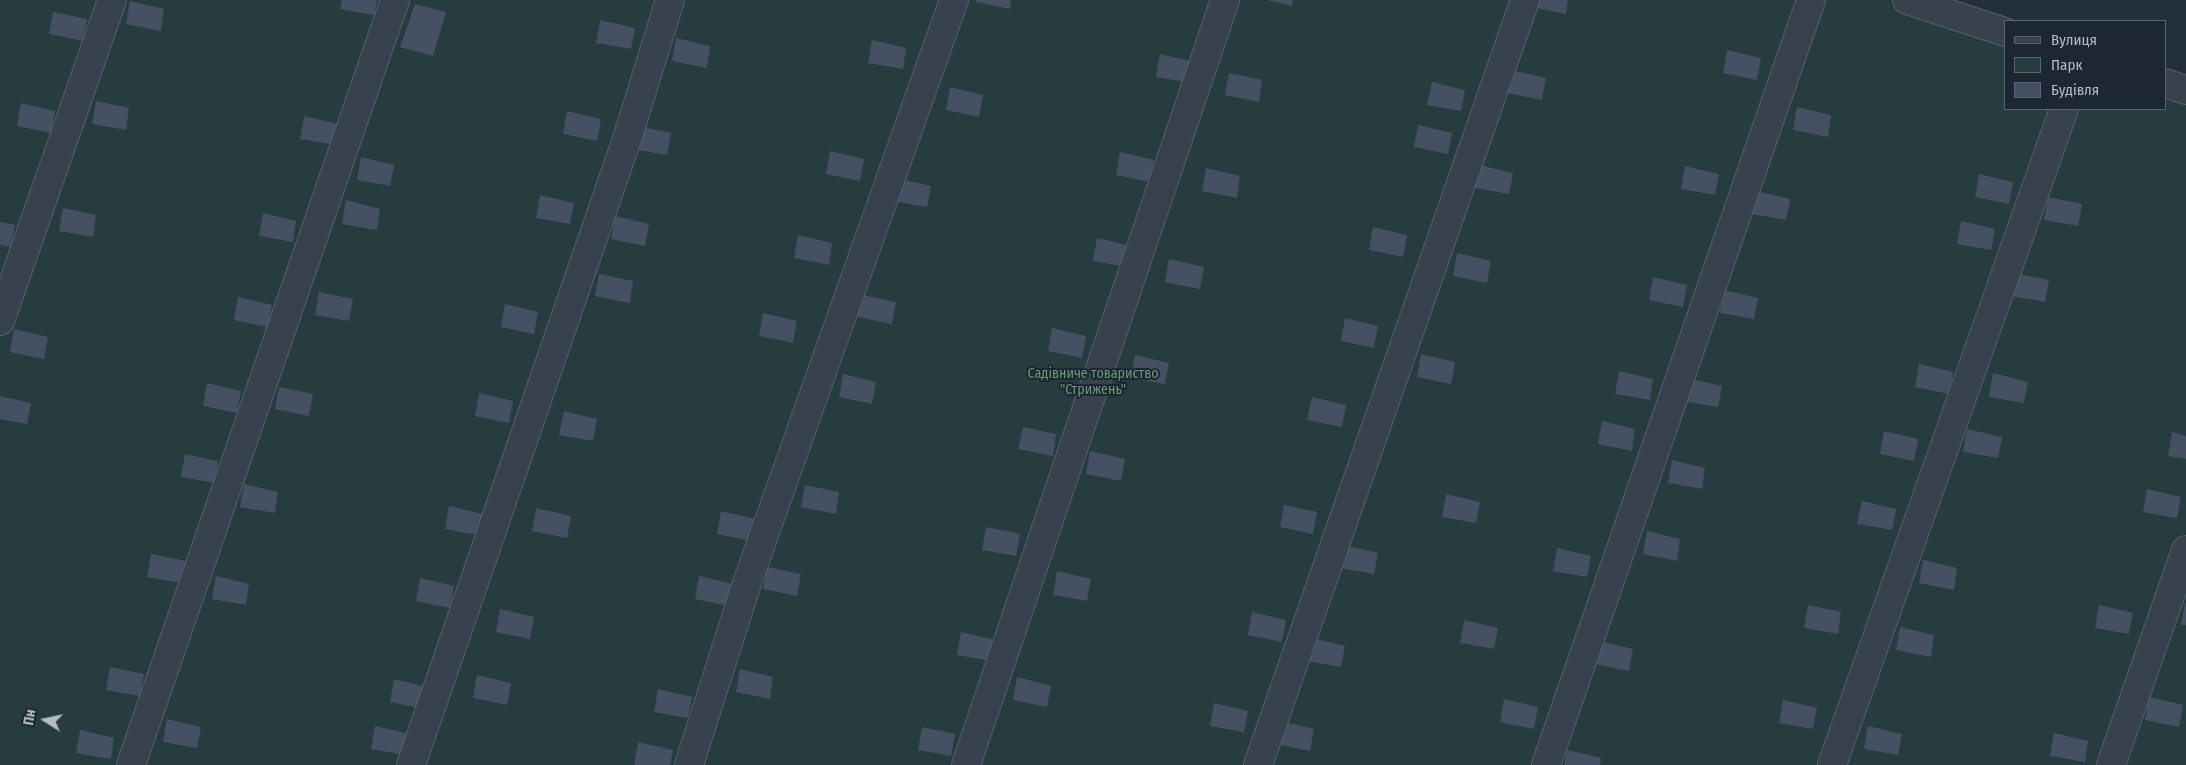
<!DOCTYPE html>
<meta charset="utf-8">
<style>
body{margin:0}
#map{position:relative;width:2186px;height:765px;overflow:hidden;background:#242f3e;font-family:"Fira Sans Condensed",sans-serif}
canvas{display:block}
.legend{position:absolute;left:2004px;top:20px;width:162px;height:90px;box-sizing:border-box;background:#1d2633;border:1px solid #59626f;margin:0;padding:6px 9px;list-style:none;font-size:15px;color:#b4bcc9}
.legend li{display:flex;align-items:center;gap:10px;height:25px}
.legend b{width:25px;border:1px solid #59626f}
.north{position:absolute;left:20px;top:695px;width:50px;height:50px;-webkit-text-stroke:4px #1d2633;paint-order:stroke;rotate:280deg;font-size:14px;font-weight:700;line-height:20px;text-align:center;color:#b4bcc9}
.north::after{content:'';display:block;margin:auto;width:18px;height:22px;background:#b4bcc9;clip-path:polygon(50% 0,100% 100%,50% 72%,0 100%)}
</style>
<div id="map">
<canvas width="2186" height="765"></canvas>
<ul class="legend">
<li><b style="height:6px;background:#38414e"></b>Вулиця</li>
<li><b style="height:14px;background:#263c3f"></b>Парк</li>
<li><b style="height:14px;background:#455162"></b>Будівля</li>
</ul>
<div class="north">Пн</div>
</div>
<script>
const ctx = document.querySelector('canvas').getContext('2d');
ctx.lineJoin = 'round';
function fillPath(path, color) { ctx.fillStyle = color; ctx.fill(path, 'evenodd'); }
const shape = rows => new Path2D(rows.map(r => 'M' + r).join(''));
function strokePath(path, color, width, dash) { ctx.strokeStyle = color; ctx.lineWidth = width; ctx.lineCap = dash ? 'butt' : 'round'; ctx.setLineDash(dash || []); ctx.stroke(path); }
function label(font, color, halo, rows, align = 'center') {
  ctx.font = font + ' "Fira Sans Condensed",sans-serif'; ctx.lineWidth = 4; ctx.setLineDash([]); ctx.textBaseline = 'middle'; ctx.strokeStyle = halo; ctx.fillStyle = color; for (const [text, x, y, turn = 0] of rows) {
    ctx.save(); ctx.translate(x, y); ctx.rotate((+turn || 0) * Math.PI / 180); ctx.textAlign = isNaN(turn) ? turn : align; if (halo) ctx.strokeText(text, 0, 0); ctx.fillText(text, 0, 0); ctx.restore();
  }
}
fillPath(shape([
 [0,0,1905,0,2005,32,2005,109,2165,109,2165,84,2186,90,2186,765,0,765]
]), '#263c3f');
fillPath(shape([
 [342,0,377,0,374,15,340,9],
 [976,0,1011,0,1010,9,976,2],
 [1267,0,1293,0,1292,6],
 [1533,0,1568,0,1566,14,1532,7],
 [130,1,164,9,161,31,126,24],
 [415,4,446,12,433,56,400,47],
 [53,12,87,19,83,41,49,34],
 [600,20,635,28,631,49,596,43],
 [676,38,710,46,707,68,672,61],
 [872,40,906,48,903,69,868,63],
 [1727,50,1761,58,1757,80,1723,73],
 [1160,54,1195,62,1191,83,1156,77],
 [1511,70,1546,78,1542,100,1507,93],
 [1229,73,1262,80,1259,102,1225,95],
 [1432,82,1465,90,1461,111,1427,105],
 [950,87,983,95,979,117,946,110],
 [96,101,129,108,126,130,92,124],
 [21,103,55,111,51,133,17,126],
 [1797,107,1831,115,1828,137,1793,130],
 [567,111,601,119,597,141,563,134],
 [304,116,338,124,335,145,300,139],
 [1418,125,1452,133,1448,154,1414,147],
 [637,126,671,133,667,155,632,149],
 [830,151,864,159,860,181,826,174],
 [1120,152,1154,160,1150,182,1116,175],
 [361,157,394,165,390,186,357,180],
 [1479,165,1513,173,1509,194,1475,188],
 [1685,166,1719,174,1715,195,1681,189],
 [1206,168,1240,176,1237,198,1202,191],
 [1979,174,2013,182,2009,204,1975,197],
 [897,178,931,186,927,207,893,201],
 [1756,191,1790,199,1786,220,1752,214],
 [540,195,574,203,570,224,536,218],
 [2048,197,2082,204,2078,226,2044,220],
 [346,200,380,209,377,230,342,224],
 [63,208,96,215,93,237,59,231],
 [263,213,296,221,293,242,259,236],
 [615,216,649,224,645,246,611,239],
 [1961,221,1995,229,1991,250,1957,244],
 [0,222,15,225,11,247,0,245],
 [1373,227,1407,235,1403,257,1369,250],
 [798,235,832,243,829,265,794,258],
 [1097,238,1131,246,1127,267,1093,261],
 [1457,253,1491,261,1487,283,1453,276],
 [1169,259,1204,267,1200,289,1165,282],
 [2015,273,2049,280,2045,302,2011,296],
 [599,274,633,281,630,303,595,296],
 [1653,277,1687,285,1683,307,1649,300],
 [1724,290,1758,298,1754,319,1720,313],
 [319,292,353,299,349,321,315,315],
 [862,295,896,302,892,324,858,317],
 [238,297,272,305,268,327,234,320],
 [505,304,538,312,534,334,501,327],
 [763,313,797,321,793,343,759,336],
 [1345,318,1378,326,1374,348,1341,341],
 [1052,328,1086,336,1082,358,1048,351],
 [14,329,48,337,44,359,10,352],
 [1421,354,1455,362,1451,384,1417,377],
 [1135,355,1169,363,1165,384,1131,378],
 [1919,364,1953,372,1949,394,1915,387],
 [1619,371,1653,379,1650,400,1615,394],
 [1993,373,2028,382,2024,403,1989,397],
 [843,374,876,382,872,404,839,397],
 [1687,378,1722,386,1718,407,1683,401],
 [207,383,241,391,237,413,203,406],
 [279,387,313,394,309,416,275,409],
 [479,393,513,401,509,423,475,416],
 [0,396,31,403,27,424,0,419],
 [1312,397,1346,405,1342,427,1307,420],
 [564,411,597,419,593,441,559,435],
 [1602,421,1635,429,1632,451,1598,444],
 [1023,427,1056,434,1053,456,1018,449],
 [1967,429,2002,437,1998,458,1963,452],
 [1884,431,1918,439,1914,461,1880,454],
 [2172,432,2186,436,2186,459,2168,456],
 [1090,451,1125,459,1121,481,1086,474],
 [185,454,218,461,215,483,181,477],
 [1672,460,1705,468,1702,489,1668,483],
 [244,484,278,492,275,513,240,507],
 [805,485,839,492,836,514,801,507],
 [2147,489,2181,497,2177,518,2143,512],
 [1446,494,1480,502,1476,523,1442,517],
 [1862,501,1896,509,1892,530,1857,524],
 [1284,505,1317,512,1313,534,1280,527],
 [449,506,483,514,479,535,445,529],
 [536,508,571,516,567,538,532,531],
 [721,511,756,519,752,541,717,534],
 [986,527,1020,534,1016,556,982,550],
 [1647,531,1680,539,1677,561,1643,554],
 [1344,545,1378,553,1374,574,1340,568],
 [1557,548,1591,556,1587,577,1553,571],
 [151,554,186,561,182,583,147,577],
 [1923,560,1957,568,1954,590,1919,583],
 [767,567,801,574,797,596,763,589],
 [1057,571,1091,579,1087,601,1053,595],
 [216,576,249,584,246,605,212,599],
 [699,576,733,584,729,606,695,599],
 [420,578,454,586,450,608,416,601],
 [2185,603,2186,603,2186,625,2181,625],
 [1808,605,1841,612,1838,634,1804,628],
 [2099,605,2133,613,2129,634,2095,628],
 [500,609,534,617,530,639,496,632],
 [1252,612,1286,620,1282,642,1248,635],
 [1464,620,1498,628,1494,649,1460,643],
 [1900,627,1934,635,1931,657,1896,650],
 [961,632,995,640,991,661,957,655],
 [1311,638,1345,646,1341,667,1307,661],
 [1599,641,1633,649,1629,671,1595,664],
 [110,667,144,674,140,696,106,690],
 [740,669,773,677,770,699,736,692],
 [477,675,511,683,507,705,473,698],
 [1017,677,1051,686,1047,707,1013,700],
 [394,679,427,687,424,709,390,702],
 [658,689,692,697,688,718,654,712],
 [2149,697,2183,705,2179,727,2145,720],
 [1504,699,1538,707,1534,729,1500,722],
 [1783,700,1817,708,1813,729,1779,723],
 [1214,703,1248,711,1244,732,1210,726],
 [167,719,201,727,197,748,163,742],
 [1280,721,1314,729,1310,751,1276,744],
 [375,726,409,734,406,755,371,749],
 [1868,726,1902,734,1898,755,1864,749],
 [922,727,955,734,951,756,918,750],
 [80,730,114,738,111,759,76,753],
 [2054,733,2088,741,2085,762,2050,756],
 [638,742,673,750,670,765,634,765],
 [1567,750,1601,758,1600,765,1564,765]
]), '#455162');
const minor = shape([
 [1907,0,2005,32],
 [2165,83,2186,90],
 [0,321,112,0],
 [131,765,395,0],
 [411,765,627,139,670,0],
 [689,765,747,583,954,0],
 [966,765,1225,0],
 [1258,765,1525,0],
 [1546,765,1811,0],
 [1832,765,2064,109],
 [2111,765,2186,550]
]);
strokePath(minor, '#565f6c', 30);
strokePath(minor, '#38414e', 28);
label('14px', '#6b9a76', '#1d2633', [
 ["Садівниче товариство",1093,374],
 ["\"Стрижень\"",1093,390]
]);
</script>
